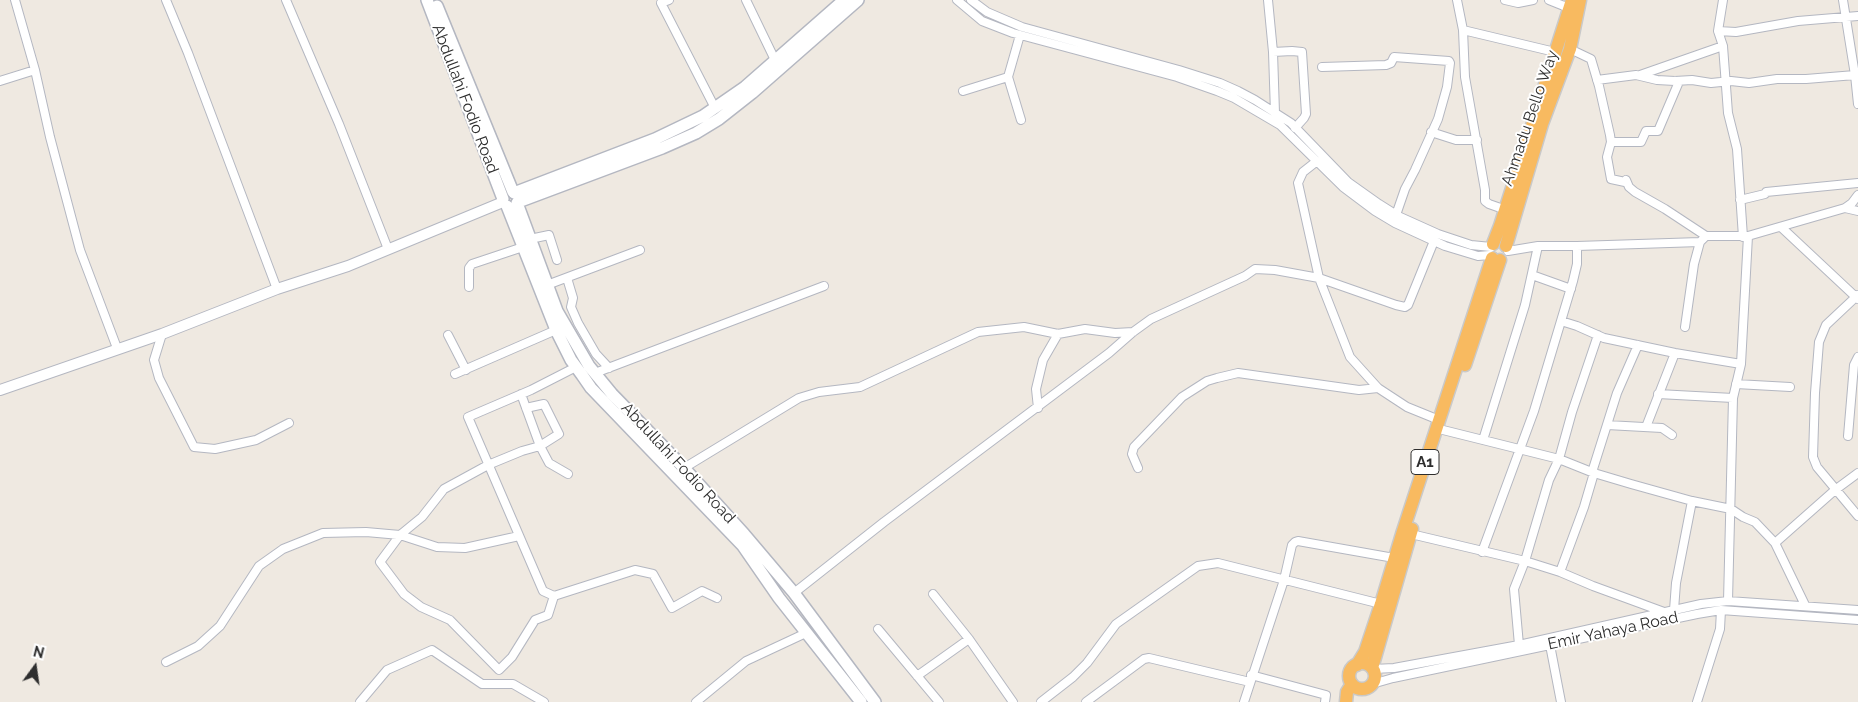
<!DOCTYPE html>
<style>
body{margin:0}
#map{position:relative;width:1858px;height:702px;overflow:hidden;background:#efe9e1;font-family:Raleway,sans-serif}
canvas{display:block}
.north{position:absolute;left:10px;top:642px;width:50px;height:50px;-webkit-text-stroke:4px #fff;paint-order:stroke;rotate:14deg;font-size:14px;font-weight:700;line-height:20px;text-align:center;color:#2e2e2e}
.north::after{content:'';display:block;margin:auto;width:18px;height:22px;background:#2e2e2e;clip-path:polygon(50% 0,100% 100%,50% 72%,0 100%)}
</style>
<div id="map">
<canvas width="1858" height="702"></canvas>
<div class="north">N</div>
</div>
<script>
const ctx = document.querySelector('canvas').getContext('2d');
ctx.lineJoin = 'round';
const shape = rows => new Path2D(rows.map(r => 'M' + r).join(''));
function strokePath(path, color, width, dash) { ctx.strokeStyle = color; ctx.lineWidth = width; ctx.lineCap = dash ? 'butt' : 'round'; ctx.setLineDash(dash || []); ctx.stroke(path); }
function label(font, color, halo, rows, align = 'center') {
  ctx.font = font + ' Raleway,sans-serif'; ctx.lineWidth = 4; ctx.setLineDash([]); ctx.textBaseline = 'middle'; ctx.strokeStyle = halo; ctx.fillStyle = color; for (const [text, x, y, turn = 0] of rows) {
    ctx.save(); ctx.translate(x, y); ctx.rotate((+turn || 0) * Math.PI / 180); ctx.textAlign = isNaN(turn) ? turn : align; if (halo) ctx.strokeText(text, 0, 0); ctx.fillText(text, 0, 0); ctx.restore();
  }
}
const minor = shape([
 [15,0,35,70,50,137,80,250,117,348],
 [166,0,188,53,277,289],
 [286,0,339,124,388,249],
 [669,0,661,3,715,108],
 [746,0,775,60],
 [957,0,982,21,1013,33,1177,77,1217,91,1234,98,1280,125,1343,187,1375,211,1395,223,1445,246,1478,256,1490,255],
 [971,0,987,12,1022,27,1179,70,1220,83,1238,91,1255,100,1291,123,1348,182,1379,204,1398,216,1438,234,1471,245,1491,247],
 [1268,0,1273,52,1275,113],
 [1457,0,1463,30,1465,77,1485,190,1485,201,1489,204,1506,210],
 [1505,0,1518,3,1533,0],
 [1549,0,1569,8],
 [1723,0,1718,31,1723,46,1728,113,1737,149,1743,237],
 [1843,0,1855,75,1858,104],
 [1463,30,1555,52],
 [1718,31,1736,32,1798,21,1858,16],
 [1570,49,1591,59,1599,86,1610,135,1611,142,1607,157,1611,179,1625,182,1626,180,1629,187,1635,192,1665,209,1706,236],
 [1273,52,1292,51,1302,52,1306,114,1304,118,1295,128],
 [1322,67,1386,65,1391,63,1394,57,1449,61,1450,63,1447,87,1438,119,1415,170,1405,189,1396,215],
 [1640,75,1723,46],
 [1008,77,1021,120],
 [1597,80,1636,75,1657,80,1675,81,1692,80,1711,83,1731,81,1749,83,1777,79,1806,79,1855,75],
 [0,81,35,70],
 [963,91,1008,77,1020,35],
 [1431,132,1456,140,1477,140],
 [1611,142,1641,142,1646,131,1658,131,1678,84,1675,81],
 [1317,161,1303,172,1298,183,1319,278,1350,357,1378,388,1407,407,1439,420],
 [1740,200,1765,194,1766,192,1858,183],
 [1845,208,1858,211],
 [1781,227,1858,299],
 [530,239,549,235,557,260],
 [1508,251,1538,246,1577,246,1700,242,1706,236,1748,236,1845,208,1852,203,1858,195],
 [1532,275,1571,289],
 [567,278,573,298,571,307,578,323,596,354,609,368],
 [547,285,640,250],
 [469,287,469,268,472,264,523,247],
 [1858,295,1826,325,1819,342,1815,393,1813,457,1817,467,1858,516],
 [1561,321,1577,326,1604,338,1675,353,1741,364],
 [1685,327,1694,264,1700,242],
 [162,334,154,360,159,378,194,447,215,449,256,440,289,423],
 [448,335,466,370],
 [576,367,531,390,468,417,543,591,554,596,635,570,653,574,672,608,702,591,717,598],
 [595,373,824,286],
 [455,374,556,330],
 [1736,384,1790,387],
 [521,394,540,446,522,451,488,465,444,489,422,517,400,535,380,562,404,594,421,607,450,620,499,670,512,657,535,620,548,615,554,596],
 [1658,394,1733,398],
 [526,408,544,404,559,434,540,446,549,463,568,474],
 [1038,408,1036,389,1043,360,1058,334],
 [1607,425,1662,428,1672,435],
 [1646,427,1675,353],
 [1443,430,1559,459,1594,473,1631,484,1692,501,1731,509,1743,517,1755,522,1775,543,1805,605],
 [1848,436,1854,365,1858,357],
 [1483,440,1525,305,1538,246],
 [684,468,799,398,819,392,860,387,978,332,1024,327,1058,334,1085,329,1115,333,1133,332],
 [1138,468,1132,454,1134,447,1182,397,1207,381,1217,378,1238,373,1359,390,1378,388],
 [1411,534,1525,561,1560,572,1593,586,1664,612],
 [1775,543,1835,490,1858,473],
 [1482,552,1534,411,1573,281,1577,264,1577,246],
 [1560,572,1584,507,1594,473,1593,469,1617,393,1638,345],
 [794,593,884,522,1109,353,1133,332,1151,319,1245,276,1255,269,1275,270,1319,278,1396,305,1405,307,1408,305,1434,241],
 [933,594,969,639,1013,702],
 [1728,601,1733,398,1741,364,1748,236],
 [1674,610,1676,583,1692,501],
 [878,629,939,702],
 [1519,645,1514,589,1525,561,1549,480,1559,459,1572,412,1598,335],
 [1550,645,1561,702],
 [166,662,198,646,220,626,259,566,283,549,323,533,366,532,400,535,437,547,465,548,519,536],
 [1373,669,1394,668,1519,645,1701,604,1728,601,1858,610],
 [1251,675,1326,695,1325,702],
 [917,676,969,639],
 [1372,684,1393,678,1697,614,1721,610,1858,620],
 [360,702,387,670,432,650,482,684,513,684,544,702],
 [696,702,746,661,806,633],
 [1041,702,1073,677,1087,663,1116,624,1198,566,1218,563,1381,604],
 [1086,702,1144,659,1149,658,1250,682],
 [1244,702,1284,580,1292,545,1295,542,1298,541,1394,558],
 [1697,702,1720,629,1721,610]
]);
const tertiary = shape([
 [0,390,162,334,277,289,348,266,503,202]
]);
const secondary = shape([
 [427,0,503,199],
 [437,6,513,192],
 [514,193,655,139,703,116,745,87,844,0],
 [518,202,662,148,696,133,719,119,752,93,858,0],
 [517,203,557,311,589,366,612,394,684,468,744,534,794,593,875,702],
 [507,206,556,330,571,360,582,375,591,388,743,546,779,598,861,702]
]);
const trunk = shape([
 [1493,244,1500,226,1572,0],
 [1506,246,1542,124,1570,49,1580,0],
 [1465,365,1500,260],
 '1349 676a13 13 0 1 1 26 0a13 13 0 1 1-26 0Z',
 [1357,665,1365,652,1381,604,1403,531,1492,258],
 [1372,668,1412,529],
 [1346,702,1347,692,1352,684]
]);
strokePath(minor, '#b4b7c1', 10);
strokePath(tertiary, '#b4b7c1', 12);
strokePath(secondary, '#b4b7c1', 14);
strokePath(trunk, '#c9c9c9', 15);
strokePath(minor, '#fff', 8);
strokePath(tertiary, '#fff', 10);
strokePath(secondary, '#fff', 11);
strokePath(trunk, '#f8ba60', 12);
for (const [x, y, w] of [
 [1425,462,28]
]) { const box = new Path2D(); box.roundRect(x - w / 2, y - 12.5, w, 25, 4); ctx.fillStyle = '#fff'; ctx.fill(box); strokePath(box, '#2e2e2e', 1); }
label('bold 15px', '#2e2e2e', null, [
 ["A1",1425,462]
]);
label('16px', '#2e2e2e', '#fff', [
 ["Abdullahi Fodio Road",465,99,69],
 ["Ahmadu Bello Way",1530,118,-71],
 ["Abdullahi Fodio Road",678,463,47],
 ["Emir Yahaya Road",1613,631,-12]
]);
</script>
